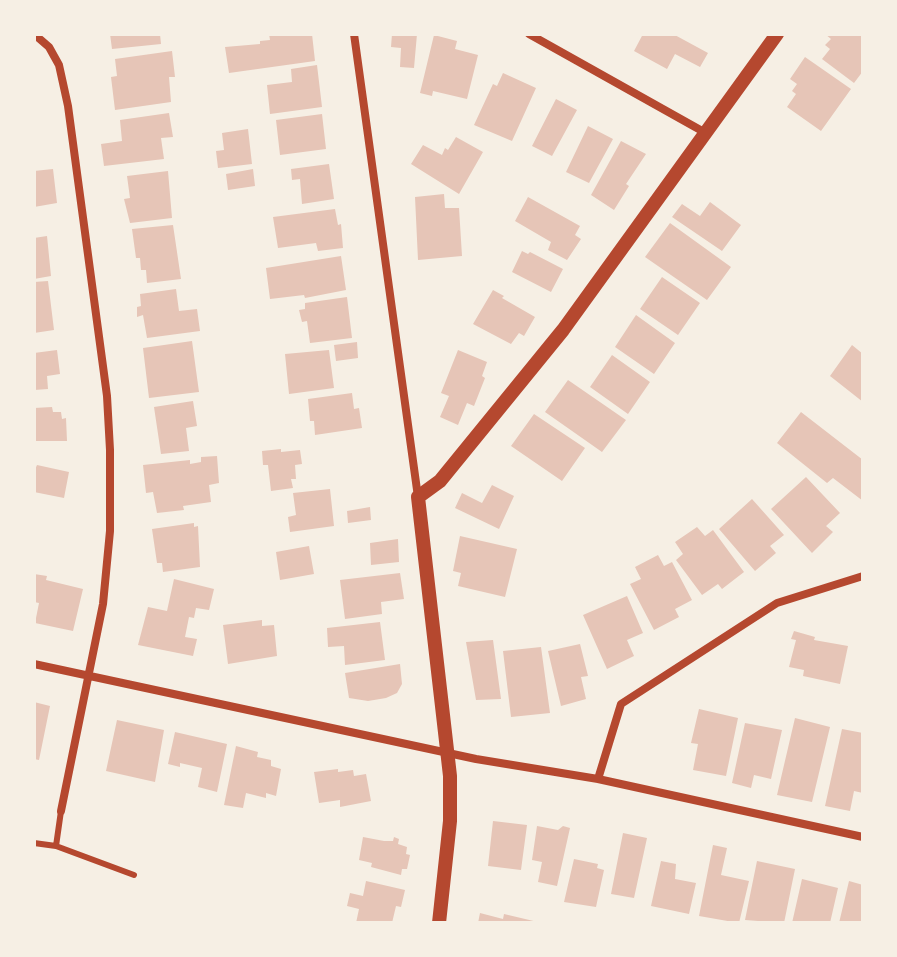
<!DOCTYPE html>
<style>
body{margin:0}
#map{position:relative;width:897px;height:957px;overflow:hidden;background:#f6efe4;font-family:"Fira Sans Condensed",sans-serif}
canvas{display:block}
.frame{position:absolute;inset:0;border:36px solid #f6efe4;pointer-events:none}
</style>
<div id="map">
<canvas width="897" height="957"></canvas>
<div class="frame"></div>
</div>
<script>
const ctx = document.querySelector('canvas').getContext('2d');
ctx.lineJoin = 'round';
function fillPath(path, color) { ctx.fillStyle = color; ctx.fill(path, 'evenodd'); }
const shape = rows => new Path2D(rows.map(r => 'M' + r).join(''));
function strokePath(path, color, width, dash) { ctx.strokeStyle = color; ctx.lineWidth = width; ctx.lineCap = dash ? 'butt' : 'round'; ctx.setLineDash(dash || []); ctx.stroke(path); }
fillPath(shape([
 [110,34,160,34,161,44,112,49],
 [269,34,312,34,315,61,229,73,225,47,260,44,260,41,270,40],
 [392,34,417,34,414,68,400,67,401,48,391,47],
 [643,34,673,34,708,53,700,67,675,54,667,69,634,51],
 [825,34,863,34,863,71,854,83,822,59,830,49,825,45,831,39],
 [434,35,457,41,455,49,478,55,467,99,433,91,432,96,420,93],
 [172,51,175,77,169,77,171,102,115,110,111,77,117,76,115,59],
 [805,57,851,89,821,131,787,107,796,94,792,91,797,84,790,79],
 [317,65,322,107,270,114,267,85,292,82,291,69],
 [503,73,536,88,512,141,474,125,493,84,497,86],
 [556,99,577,110,552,156,532,146],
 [169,113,173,137,161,138,164,159,104,166,101,144,122,141,120,120],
 [322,114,326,149,280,155,276,120],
 [588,126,613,139,589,183,566,172],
 [248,129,252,164,218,168,216,151,224,150,222,133],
 [456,137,483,152,459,194,411,164,423,145,442,155,445,148,448,150],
 [621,141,646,154,626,184,629,186,614,210,591,195],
 [329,164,334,199,302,204,300,179,292,180,291,169],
 [53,169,57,203,34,207,34,171],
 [253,169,255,186,228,190,226,174],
 [168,171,172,218,130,223,124,199,130,198,127,176],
 [444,194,445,208,459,208,462,256,418,260,415,197],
 [528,197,580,226,575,235,581,239,567,260,548,250,551,242,515,221],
 [710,202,741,225,722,251,672,217,682,204,700,216],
 [335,209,338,225,341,224,343,248,318,251,316,243,278,248,273,217],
 [670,223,731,267,707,300,645,257],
 [173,225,181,279,147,283,146,270,141,270,140,258,136,258,132,229],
 [47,236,51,276,34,279,34,238],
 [522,251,528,254,530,252,563,269,551,292,512,272],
 [341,256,346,290,305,298,304,295,270,299,266,268],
 [662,277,700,303,678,335,640,309],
 [48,281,54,330,34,333,34,282],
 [176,289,179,311,197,309,200,331,147,338,143,315,137,317,137,307,141,306,140,294],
 [493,290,504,296,502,298,535,317,524,336,519,333,511,344,473,324],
 [347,297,352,338,310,343,307,321,302,322,299,310,305,309,305,303],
 [636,315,675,343,654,374,615,347],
 [192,341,199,392,149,398,143,348],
 [357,342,358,358,336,361,334,345],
 [852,345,863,354,863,402,830,376],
 [57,350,60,374,47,376,48,389,34,390,34,353],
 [329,350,334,388,289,394,285,354],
 [458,350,487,362,482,376,485,378,474,406,467,403,458,425,440,417,449,396,441,393],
 [612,355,650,382,628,414,590,387],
 [568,380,626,420,602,452,545,412],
 [352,393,354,409,359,408,362,428,315,435,314,421,310,421,308,399],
 [193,401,197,426,186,428,189,451,161,454,154,407],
 [52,407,53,412,61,412,62,419,66,418,67,441,34,441,34,408],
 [801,412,863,460,863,501,833,478,827,483,777,443],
 [534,414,585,448,562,481,511,446],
 [281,449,281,452,300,450,302,464,295,465,296,479,291,479,293,488,271,491,268,465,263,465,262,451],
 [217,456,219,483,209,485,211,502,183,506,184,510,157,513,153,492,146,493,143,465,190,460,190,464,201,462,201,457],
 [37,465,69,472,64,498,34,492,34,472],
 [806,477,840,513,826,526,833,532,812,553,771,509],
 [492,485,514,496,499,529,455,508,462,493,482,503],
 [330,489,334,526,290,532,288,517,296,515,293,493],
 [752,499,784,535,770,546,776,553,755,571,719,529],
 [370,507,371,520,348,523,347,511],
 [194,523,194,527,198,526,200,567,163,572,162,563,157,563,152,529],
 [697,527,705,536,713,530,744,572,722,589,718,584,702,595,676,560,683,554,675,542],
 [460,536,517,549,505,597,458,586,461,573,453,571],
 [398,539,399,562,371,565,370,543],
 [309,546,314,574,280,580,276,552],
 [658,555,664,566,672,562,692,600,675,609,679,617,654,630,630,584,641,579,635,567],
 [400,573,404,599,381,602,382,614,345,619,340,580],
 [34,574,47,576,46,580,83,589,73,631,35,623,39,603,34,602],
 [174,579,214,589,209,610,196,608,194,618,189,617,185,637,197,639,193,656,138,645,148,607,167,611],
 [627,596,643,633,627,640,634,656,607,669,583,615],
 [262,620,262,626,274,625,277,656,228,664,223,625],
 [380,622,385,660,345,665,344,646,328,647,327,628],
 [794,631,815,637,814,640,848,646,840,684,803,676,804,670,789,667,796,640,791,639],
 [493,640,501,699,476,700,466,642],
 [580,644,588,676,581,677,586,699,561,706,548,651],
 [541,647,550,713,511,717,503,651],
 [400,664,402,684,397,693,386,698,368,701,349,698,345,673],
 [34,702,50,706,39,760,34,759],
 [699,709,738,718,726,776,693,770,698,744,691,743],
 [795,718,830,727,812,802,777,795],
 [117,720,164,730,155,782,106,771],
 [745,723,782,730,771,779,754,775,751,788,732,783],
 [842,729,863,733,863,793,854,791,850,811,825,806],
 [175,732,227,744,217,792,198,787,202,768,180,763,180,767,168,764],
 [236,746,258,752,257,757,271,760,271,766,281,769,276,796,266,793,266,798,246,793,243,808,224,805],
 [338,769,338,772,353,770,354,776,366,774,371,801,340,807,340,800,319,803,314,772],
 [493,821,527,825,521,870,488,866],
 [537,826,558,830,563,826,570,828,557,886,538,882,542,862,532,860],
 [623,833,647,838,634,898,611,894],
 [363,837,384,841,393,841,394,837,399,839,398,844,407,847,406,854,410,855,407,869,402,869,401,875,371,867,372,863,359,860],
 [713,845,727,848,721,875,749,881,739,923,699,916],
 [574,859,598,864,597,868,604,870,596,907,564,902],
 [661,861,676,864,675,879,696,883,689,914,651,906],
 [757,861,795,869,784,923,745,920],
 [802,879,838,888,830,923,792,923],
 [366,881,405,890,401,907,396,906,392,923,356,923,359,909,347,906,350,893,363,896],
 [849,881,863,885,863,923,839,923],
 [480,913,503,919,504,914,542,923,478,923]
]), '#e6c5b7');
strokePath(shape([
 [34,843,56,846,134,875],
 [56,846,61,811]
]), '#b5482f', 6);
strokePath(shape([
 [34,34,49,47,59,65,68,106,107,396,110,450,110,531,103,604,61,811],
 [354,34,418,497],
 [529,34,704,132],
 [34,664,476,759,598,779,863,837],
 [598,779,621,704,777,603,863,576]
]), '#b5482f', 8);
strokePath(shape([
 [439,923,450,821,450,776,418,497,440,481,563,330,777,34]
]), '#b5482f', 14);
</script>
